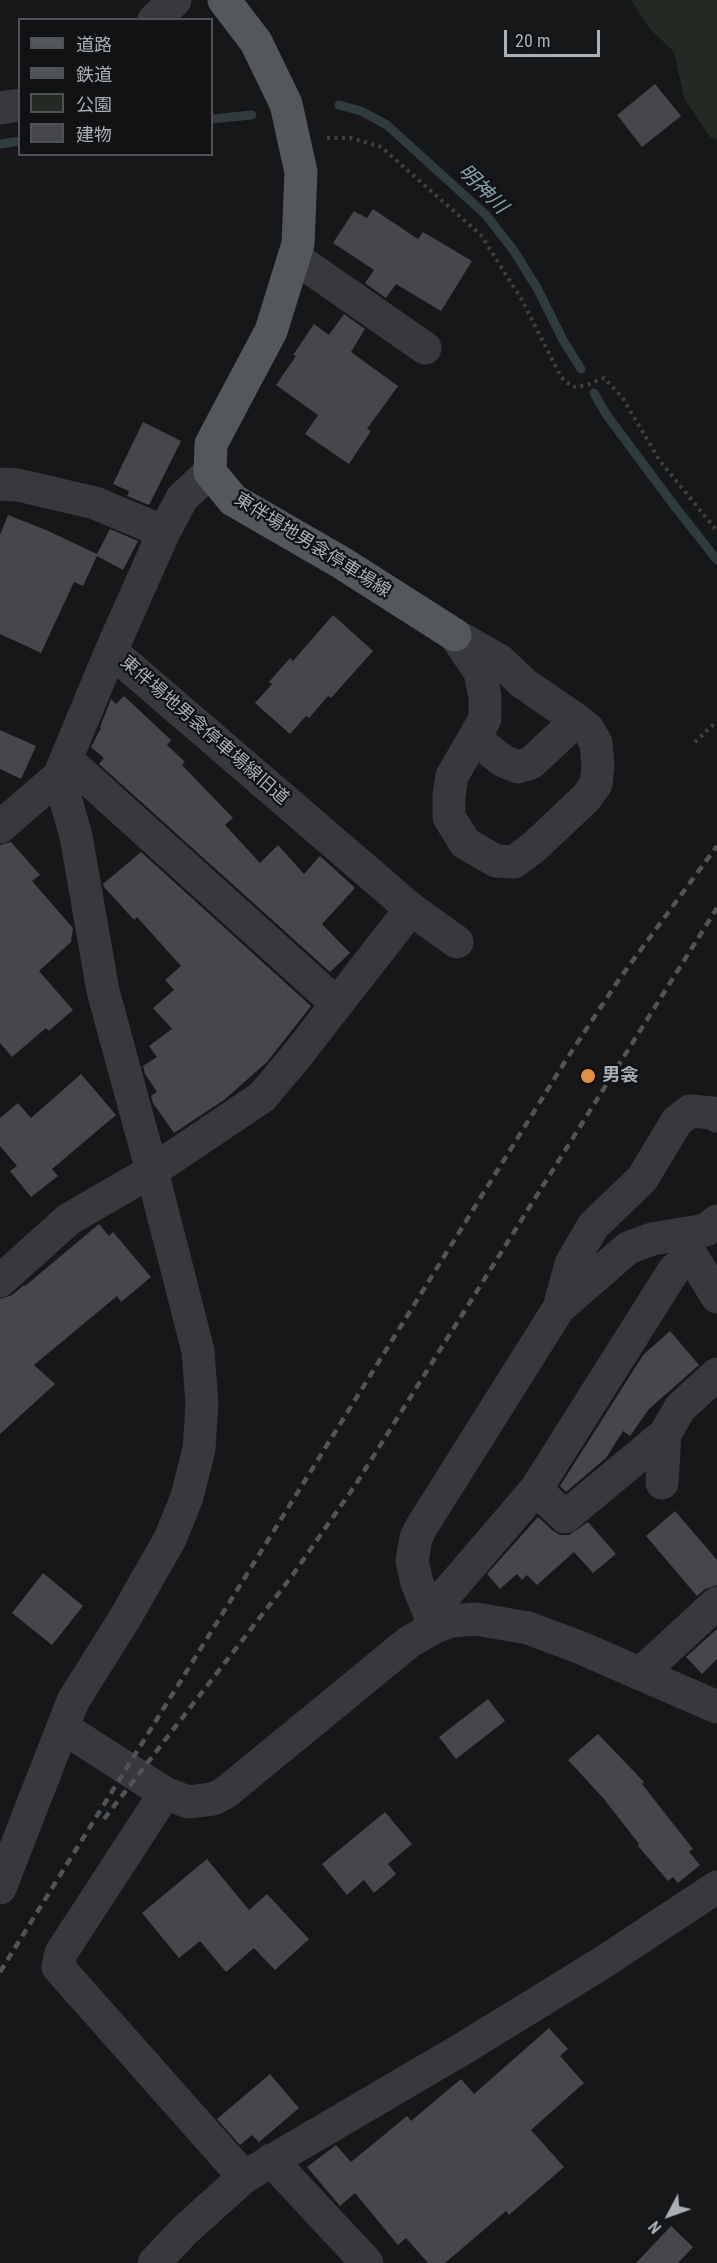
<!DOCTYPE html>
<meta charset="utf-8">
<style>
body{margin:0}
#map{position:relative;width:717px;height:2263px;overflow:hidden;background:#161718;font-family:"Roboto Condensed","Noto Sans JP",sans-serif}
canvas{display:block}
.legend{position:absolute;left:18px;top:18px;width:195px;height:138px;box-sizing:border-box;background:#111213;border:2px solid #4e5155;margin:0;padding:8px 10px;list-style:none;font-size:18px;color:#a9b0b7}
.legend li{display:flex;align-items:center;gap:12px;height:30px}
.legend b{width:30px;border:2px solid #4e5155}
.north{position:absolute;left:639px;top:2185px;width:60px;height:60px;-webkit-text-stroke:4px #111213;paint-order:stroke;rotate:229deg;font-size:16px;font-weight:700;line-height:24px;text-align:center;color:#a9b0b7}
.north::after{content:'';display:block;margin:auto;width:21px;height:27px;background:#a9b0b7;clip-path:polygon(50% 0,100% 100%,50% 72%,0 100%)}
.scale{position:absolute;left:504px;top:30px;width:96px;height:27px;box-sizing:border-box;border:3px solid #a9b0b7;border-top:0;padding-left:8px;font-size:18px;line-height:21px;white-space:nowrap;color:#a9b0b7;-webkit-text-stroke:4px #111213;paint-order:stroke}
</style>
<div id="map">
<canvas width="717" height="2263"></canvas>
<ul class="legend">
<li><b style="height:8px;background:#54575b"></b>道路</li>
<li><b style="height:8px;background:#515457"></b>鉄道</li>
<li><b style="height:16px;background:#232a23"></b>公園</li>
<li><b style="height:16px;background:#45474b"></b>建物</li>
</ul>
<div class="north">N</div>
<div class="scale">20 m</div>
</div>
<script>
const ctx = document.querySelector('canvas').getContext('2d');
ctx.lineJoin = 'round';
function fillPath(path, color) { ctx.fillStyle = color; ctx.fill(path, 'evenodd'); }
const shape = rows => new Path2D(rows.map(r => 'M' + r).join(''));
function strokePath(path, color, width, dash) { ctx.strokeStyle = color; ctx.lineWidth = width; ctx.lineCap = dash ? 'butt' : 'round'; ctx.setLineDash(dash || []); ctx.stroke(path); }
function label(font, color, halo, rows, align = 'center') {
  ctx.font = font + ' "Roboto Condensed","Noto Sans JP",sans-serif'; ctx.lineWidth = 4.5; ctx.setLineDash([]); ctx.textBaseline = 'middle'; ctx.strokeStyle = halo; ctx.fillStyle = color; for (const [text, x, y, turn = 0] of rows) {
    ctx.save(); ctx.translate(x, y); ctx.rotate((+turn || 0) * Math.PI / 180); ctx.textAlign = isNaN(turn) ? turn : align; if (halo) ctx.strokeText(text, 0, 0); ctx.fillText(text, 0, 0); ctx.restore();
  }
}
fillPath(shape([
 [631,0,717,0,717,139,710,137,684,98,674,52,649,28]
]), '#232a23');
strokePath(shape([
 [339,105,361,111,387,125,486,215,514,251,537,288,563,340,581,369],
 [212,119,252,115],
 [0,144,20,141],
 [594,393,606,414,673,504,717,560]
]), '#303b40', 9);
fillPath(shape([
 [655,84,681,116,642,147,617,115],
 [373,209,418,239,423,232,472,261,441,311,396,284,386,298,365,283,374,270,333,243,354,211,367,218],
 [344,314,365,329,351,352,398,386,367,429,371,431,349,464,305,434,318,415,276,385,296,356,293,355,314,324,329,335],
 [143,422,181,441,149,505,127,496,129,491,113,484],
 [8,515,46,530,97,554,110,529,138,541,123,570,97,556,83,586,74,582,41,653,0,634,0,535],
 [333,615,373,651,331,698,328,696,309,718,306,716,290,734,255,703,272,684,269,682,290,658,293,661],
 [124,696,171,740,167,745,185,762,182,765,233,818,225,825,260,863,278,845,304,874,320,856,355,888,322,924,350,953,330,972,99,764,104,758,91,747,101,728,100,727,111,699,116,704],
 [0,730,36,746,21,779,0,769],
 [11,842,40,875,32,881,73,928,71,942,39,971,73,1010,49,1031,46,1028,12,1057,0,1043,0,845],
 [141,852,311,1006,267,1062,224,1100,174,1133,153,1103,151,1096,157,1092,145,1074,143,1066,157,1057,149,1046,172,1029,153,1008,174,990,165,980,181,966,137,917,134,920,104,887,103,884],
 [81,1074,116,1115,52,1169,58,1176,31,1197,10,1171,17,1166,0,1146,0,1118,18,1103,31,1118],
 [99,1224,109,1236,113,1232,151,1277,121,1302,117,1296,34,1365,55,1384,0,1434,0,1299,12,1295,24,1285,25,1286],
 [670,1331,699,1365,649,1409,630,1436,623,1431,606,1458,566,1492,560,1486,638,1363,644,1354],
 [675,1511,717,1560,717,1585,705,1589,697,1596,646,1536],
 [538,1517,552,1530,560,1535,569,1535,588,1522,616,1554,593,1573,574,1552,537,1585,527,1575,522,1580,517,1574,500,1589,487,1574],
 [43,1573,83,1606,52,1645,12,1613],
 [717,1629,717,1659,702,1674,686,1657],
 [488,1699,505,1721,456,1759,439,1737],
 [598,1734,644,1782,642,1784,693,1849,689,1852,700,1865,678,1883,673,1877,668,1881,638,1846,639,1844,604,1799,568,1760],
 [385,1812,412,1844,388,1864,396,1874,374,1893,364,1880,347,1895,322,1864],
 [207,1859,249,1910,267,1894,309,1939,275,1970,254,1948,226,1972,200,1941,179,1958,142,1913],
 [549,2028,568,2049,560,2056,584,2083,531,2130,564,2167,509,2215,506,2211,445,2263,428,2263,406,2238,398,2245,355,2193,340,2206,307,2167,336,2145,351,2162,407,2116,411,2121,461,2079,474,2094],
 [270,2074,299,2108,259,2142,252,2135,240,2145,217,2119],
 [671,2226,693,2247,678,2263,636,2263]
]), '#45474b');
strokePath(shape([
 [327,138,351,138,381,147,481,235,522,300,561,377,572,387,587,385,604,378,622,397,660,461,717,531],
 [695,742,717,721]
]), '#3e4044', 4, [3, 4.5]);
strokePath(shape([
 [154,20,175,0],
 [0,108,20,105],
 [294,257,425,348],
 [0,484,18,485,95,503,164,532],
 [455,635,499,660,523,683,577,720,588,729,596,743,598,767,596,784,586,798,534,847,514,862,496,861,465,843,449,817,449,796,452,776,485,719,485,697,480,672,455,635],
 [111,651,411,909,457,942],
 [474,738,503,761,518,767,531,763,577,720],
 [66,759,337,1004],
 [0,827,59,776],
 [0,1281,69,1219,152,1171,262,1097,294,1059,411,909],
 [559,1308,628,1248,652,1239,706,1230,717,1221],
 [662,1483,665,1434,680,1408,717,1374],
 [536,1489,565,1517,665,1434],
 [435,1627,417,1583,412,1561,416,1538,422,1526,559,1308,571,1264,593,1226,642,1179,677,1121,690,1111,713,1113,717,1116],
 [435,1627,446,1594,536,1489,674,1270,692,1256,717,1297],
 [640,1674,717,1603],
 [64,1728,165,1793,188,1802,213,1799,225,1793,409,1642,435,1627,452,1621,476,1619,528,1628,579,1647,717,1707],
 [165,1793,61,1953,58,1967,244,2177],
 [0,1888,73,1701,125,1618,170,1539,187,1497,199,1449,202,1404,198,1351,152,1171,103,991,76,836,59,776,111,651,164,532,182,498,210,472],
 [271,2160,367,2263],
 [154,2263,184,2231,244,2177,464,2048,602,1963,717,1887]
]), '#38393d', 33);
strokePath(shape([
 [224,0,256,42,286,104,301,172,298,244,271,331,211,444,210,472,233,500,342,563,455,635]
]), '#54575b', 33);
strokePath(shape([
 [104,1819,292,1576,356,1484,717,908],
 [0,1972,566,1060,620,978,717,846]
]), '#515457', 4.5, [8, 6]);
for (const [x, y, r, color] of [
 [588,1076,8,"#e29144"]
]) { const dot = new Path2D(); dot.arc(x, y, r, 0, 2 * Math.PI); ctx.fillStyle = color; ctx.fill(dot); strokePath(dot, '#111213', 2); }
label('18px', '#a9b0b7', '#111213', [
 ["東伴場地男衾停車場線",312,546,32],
 ["東伴場地男衾停車場線旧道",204,731,41]
]);
label('bold 18px', '#a9b0b7', '#111213', [
 ["男衾",602,1076]
], 'left');
label('italic 20px', '#83a2af', '#111213', [
 ["明神川",482,190,45]
]);
</script>
